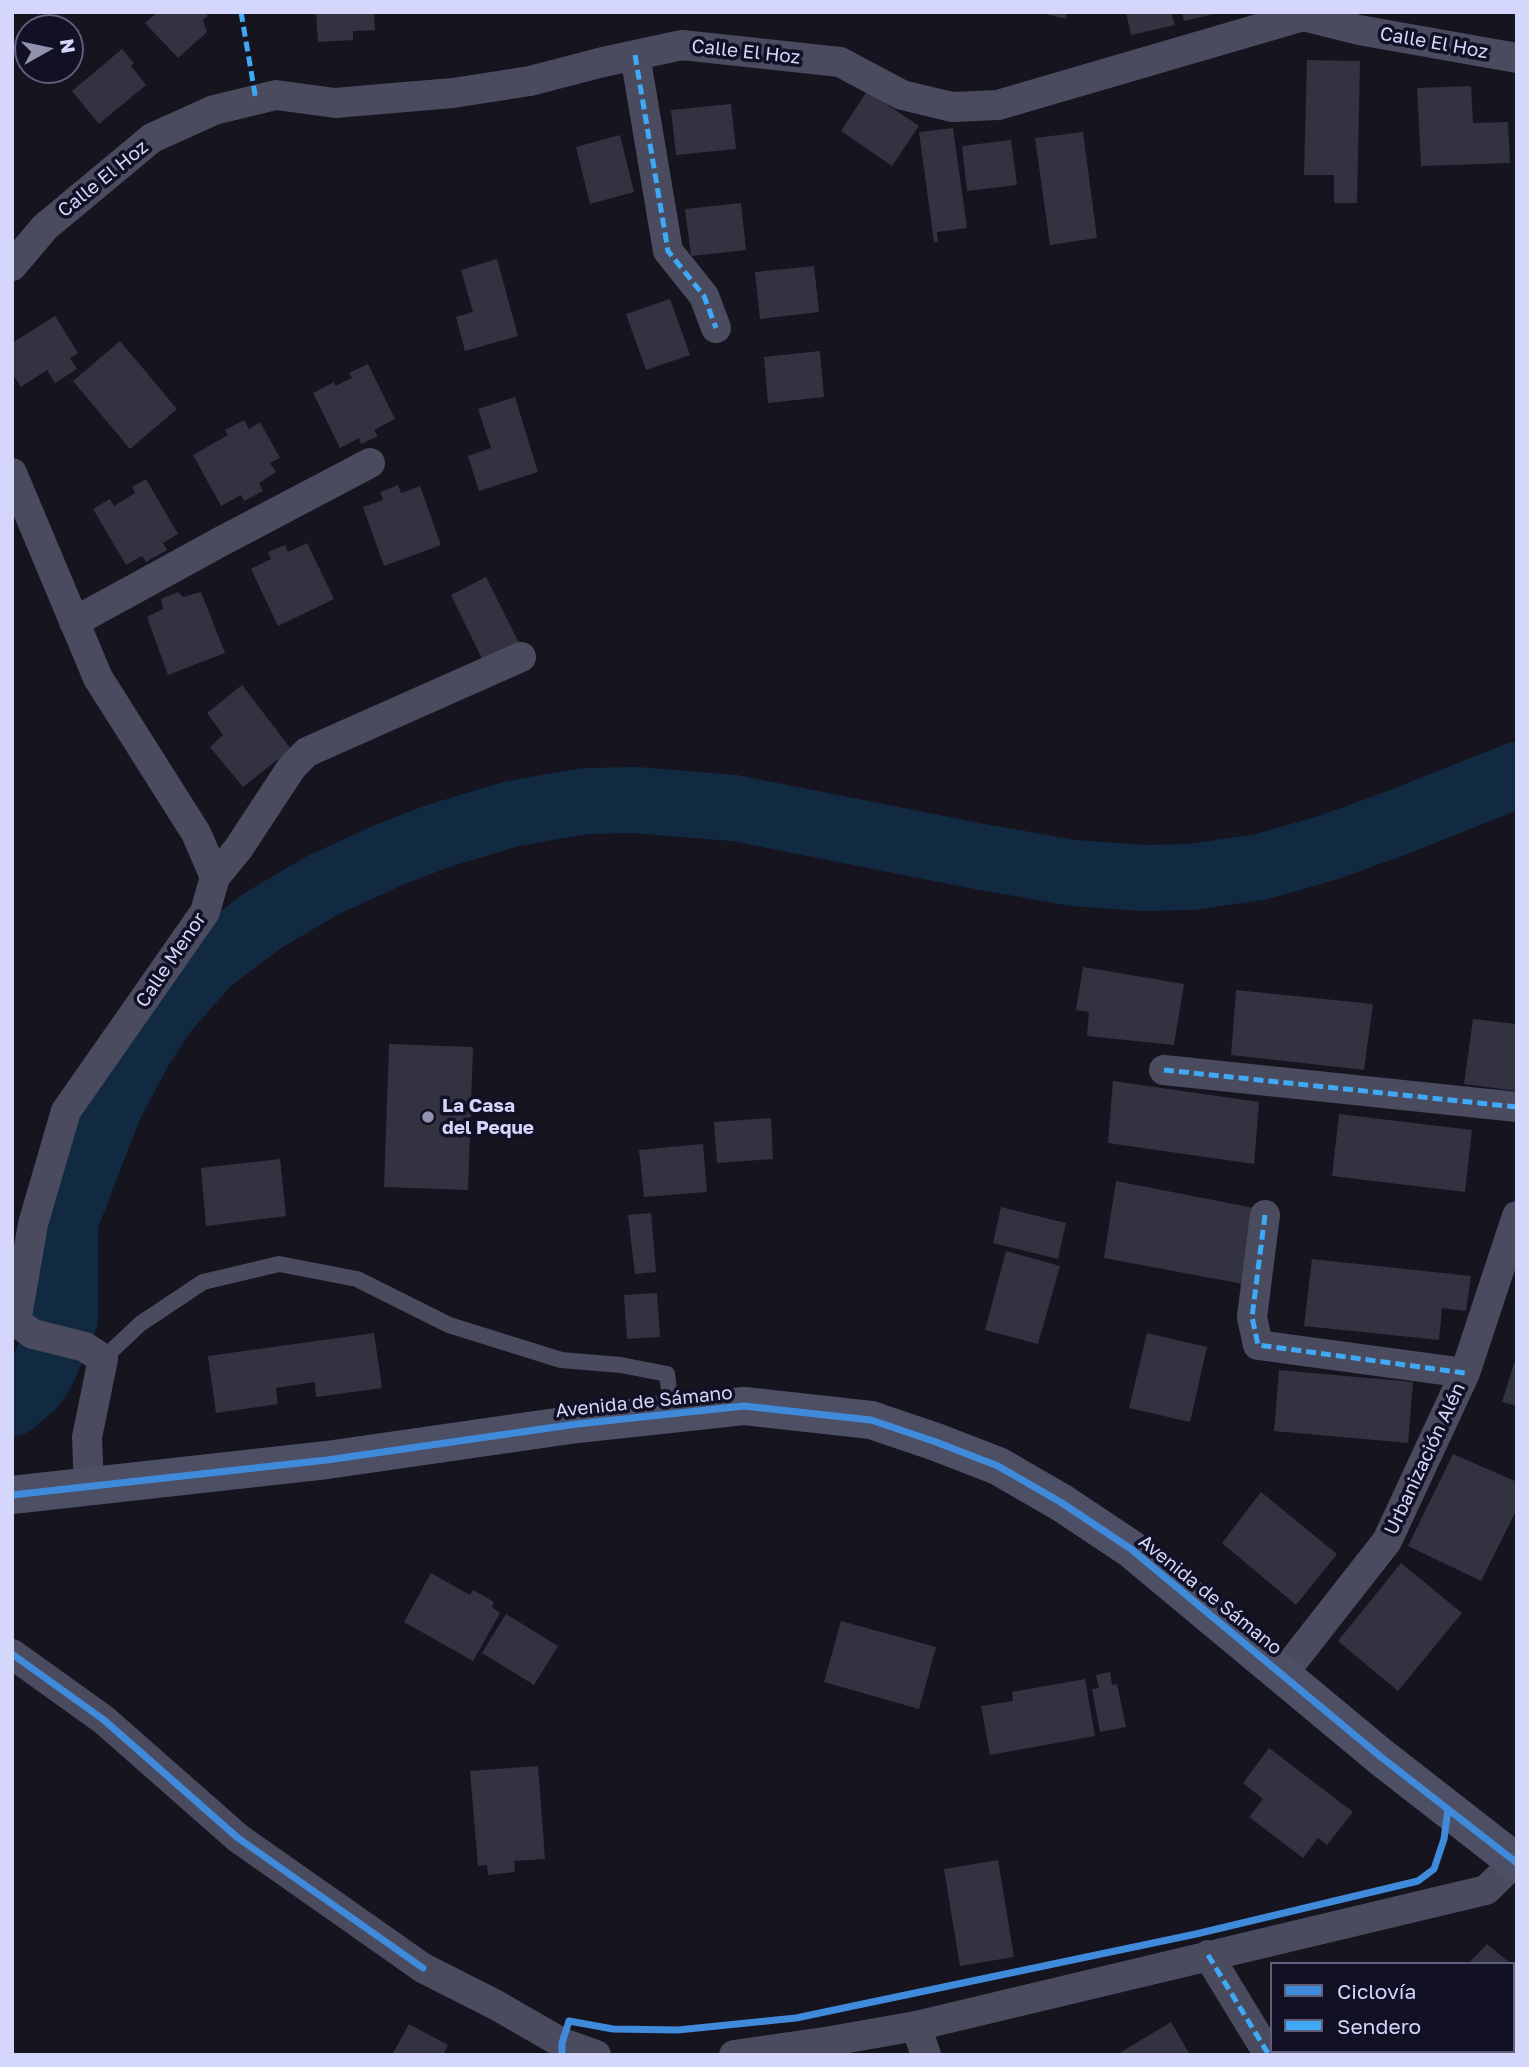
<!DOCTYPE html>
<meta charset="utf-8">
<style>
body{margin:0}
#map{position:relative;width:1529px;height:2067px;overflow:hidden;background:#15141f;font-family:"Golos Text",sans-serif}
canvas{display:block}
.frame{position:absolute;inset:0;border:14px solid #d5d6fc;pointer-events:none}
.legend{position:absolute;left:1270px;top:1962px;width:245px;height:91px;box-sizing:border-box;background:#111024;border:2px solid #5f5f7a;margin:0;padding:9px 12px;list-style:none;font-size:21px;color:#d5d6fc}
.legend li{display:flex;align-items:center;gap:14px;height:35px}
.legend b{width:35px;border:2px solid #5f5f7a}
.north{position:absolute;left:14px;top:14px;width:70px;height:70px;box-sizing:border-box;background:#111024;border:2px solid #5f5f7a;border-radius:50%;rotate:81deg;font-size:19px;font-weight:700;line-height:28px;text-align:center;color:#d5d6fc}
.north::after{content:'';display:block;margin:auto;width:24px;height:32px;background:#9292af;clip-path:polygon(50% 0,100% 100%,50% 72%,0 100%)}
</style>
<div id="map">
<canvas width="1529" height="2067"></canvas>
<div class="frame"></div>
<ul class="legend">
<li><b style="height:9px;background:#408adc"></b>Ciclovía</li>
<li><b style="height:9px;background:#3fa9f5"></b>Sendero</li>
</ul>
<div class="north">N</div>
</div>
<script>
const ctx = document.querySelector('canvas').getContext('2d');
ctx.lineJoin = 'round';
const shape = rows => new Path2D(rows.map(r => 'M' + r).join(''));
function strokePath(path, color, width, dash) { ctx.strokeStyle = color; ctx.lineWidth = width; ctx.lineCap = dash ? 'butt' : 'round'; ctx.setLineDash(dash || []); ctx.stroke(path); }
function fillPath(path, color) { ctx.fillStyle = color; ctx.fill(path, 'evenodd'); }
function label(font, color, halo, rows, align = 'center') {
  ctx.font = font + ' "Golos Text",sans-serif'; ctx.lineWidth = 7; ctx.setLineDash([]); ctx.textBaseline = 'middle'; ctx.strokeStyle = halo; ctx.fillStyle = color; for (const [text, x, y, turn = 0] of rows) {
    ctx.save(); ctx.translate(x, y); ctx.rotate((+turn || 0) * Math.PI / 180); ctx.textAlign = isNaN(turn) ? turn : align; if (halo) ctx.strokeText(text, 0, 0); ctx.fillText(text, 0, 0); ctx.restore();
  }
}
strokePath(shape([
 [12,1403,32,1386,42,1372,57,1338,65,1319,65,1222,110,1105,140,1049,164,1012,207,963,262,921,323,885,391,854,438,836,511,814,585,801,635,800,734,808,977,856,1073,873,1144,878,1191,877,1260,867,1327,848,1396,823,1517,775]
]), '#112a42', 66);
fillPath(shape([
 [158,12,205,12,208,16,203,20,207,32,178,58,145,23],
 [316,12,374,12,375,30,353,31,353,40,318,42],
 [1038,12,1067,12,1066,19],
 [1126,12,1171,12,1175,25,1131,35],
 [1182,12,1218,12,1218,13,1184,21],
 [122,49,134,63,131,66,146,85,99,124,72,91],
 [1307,60,1360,61,1357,203,1334,203,1334,175,1304,175],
 [1471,86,1473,123,1508,122,1510,163,1421,166,1417,88],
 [867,91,919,126,892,166,841,131],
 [731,104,736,149,676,155,671,110],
 [953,128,967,228,937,232,938,242,934,242,919,132],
 [1083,132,1097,238,1050,245,1035,138],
 [620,135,634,192,590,204,576,147],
 [1011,140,1017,185,967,191,962,146],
 [741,203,746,250,691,256,685,209],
 [497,259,518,336,465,351,456,317,473,312,461,270],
 [814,266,819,312,760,319,755,272],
 [670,299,690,355,646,370,626,314],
 [55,316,78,353,70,358,77,369,55,383,47,370,21,387,12,373,12,343],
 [120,341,177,409,130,449,73,381],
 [820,351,824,397,768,403,764,357],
 [368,364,395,419,374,430,378,436,361,444,359,438,340,448,313,393,334,382,335,386,352,378,349,373],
 [515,397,538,472,479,491,468,456,491,448,478,409],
 [244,420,249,429,260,422,280,458,270,463,276,472,259,483,263,491,244,501,241,495,221,506,193,455,228,435,225,430],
 [146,479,178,534,163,543,167,550,146,562,142,556,126,565,93,509,110,499,114,506,135,493,132,487],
 [398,485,401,493,420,486,441,545,384,566,363,507,383,500,380,492],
 [307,543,334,599,278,626,251,569,271,559,268,552,285,545,288,552],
 [486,577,521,647,485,665,451,595],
 [178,592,183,597,201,592,225,653,168,675,147,617,163,609,161,599],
 [242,685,291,749,243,787,210,747,223,735,207,713],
 [1083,967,1184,984,1174,1045,1087,1036,1089,1012,1076,1010],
 [1236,990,1373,1004,1364,1070,1231,1055],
 [1473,1019,1517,1024,1517,1091,1464,1084],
 [389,1044,473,1047,468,1190,384,1187],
 [1113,1081,1259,1102,1254,1164,1108,1143],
 [1339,1114,1472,1130,1465,1192,1332,1176],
 [771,1118,773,1159,717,1163,714,1122],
 [703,1144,707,1192,644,1197,639,1150],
 [280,1159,286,1216,206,1226,201,1168],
 [1116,1181,1254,1208,1243,1284,1104,1258],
 [1001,1207,1066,1223,1058,1259,993,1243],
 [651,1213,656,1272,635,1274,628,1215],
 [1006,1251,1060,1266,1038,1344,985,1330],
 [1312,1259,1471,1276,1466,1311,1442,1308,1439,1340,1304,1326],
 [657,1293,660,1337,627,1339,624,1295],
 [374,1333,382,1388,316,1397,315,1382,276,1388,278,1404,216,1413,208,1356],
 [1147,1333,1207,1347,1190,1422,1129,1408],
 [1516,1357,1517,1357,1517,1406,1502,1402],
 [1279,1370,1413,1382,1408,1443,1274,1431],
 [1453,1454,1517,1482,1517,1509,1481,1581,1408,1546],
 [1261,1492,1337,1554,1296,1605,1222,1543],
 [1401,1563,1462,1613,1398,1691,1338,1641],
 [431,1573,470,1595,473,1590,494,1602,492,1607,500,1613,473,1661,404,1622],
 [506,1614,558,1646,534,1685,482,1653],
 [841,1621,936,1647,919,1709,824,1682],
 [1110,1672,1112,1685,1117,1684,1126,1727,1100,1732,1092,1689,1099,1688,1096,1675],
 [1085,1679,1095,1736,990,1755,981,1706,1013,1701,1012,1692],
 [1269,1748,1353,1812,1327,1845,1318,1838,1303,1858,1249,1817,1263,1799,1243,1783],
 [538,1766,545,1859,514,1861,515,1872,488,1875,487,1865,478,1866,470,1771],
 [998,1860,1014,1957,960,1966,944,1869],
 [1487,1944,1511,1964,1468,1964],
 [1513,1965,1517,1968,1517,2055,1491,2055,1487,2051,1513,2051],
 [1171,2022,1190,2055,1116,2055],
 [409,2024,448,2045,443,2055,392,2055],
 [1315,2051,1417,2051,1420,2055,1317,2055]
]), '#333241');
strokePath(shape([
 [103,1359,140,1324,203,1282,279,1264,357,1279,449,1325,561,1360,621,1365,667,1374,672,1414]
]), '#4a4b5f', 16);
strokePath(shape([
 [635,55,668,251,704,296,716,328],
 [12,266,45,227,152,138,214,110,276,95,335,103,453,93,530,81,603,62,682,45,840,62,902,95,952,107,998,105,1303,16,1359,30,1517,58],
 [12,473,98,678,196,833,215,877,205,912,66,1111,33,1224,16,1322,33,1334,85,1347,103,1359,87,1437,89,1488],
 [74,622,220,542,370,463],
 [215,877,238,849,292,767,307,752,521,657],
 [1164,1070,1517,1107],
 [1265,1215,1252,1317,1258,1345,1465,1373],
 [12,1654,104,1720,238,1838,423,1968,496,2005,562,2043,596,2055],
 [1282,1675,1387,1541,1465,1373,1517,1216],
 [1208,1955,1269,2055],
 [916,2026,926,2055],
 [734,2055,831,2041,916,2026,1486,1890,1515,1862]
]), '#4a4b5f', 30);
strokePath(shape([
 [12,1495,327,1460,577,1424,744,1406,871,1420,936,1442,998,1466,1062,1503,1131,1549,1381,1757,1517,1863]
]), '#4d5065', 38);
strokePath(shape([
 [241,12,256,100],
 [635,55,668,251,704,296,716,328],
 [1164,1070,1517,1107],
 [1265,1215,1252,1317,1258,1345,1465,1373],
 [1208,1955,1269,2055]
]), '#3fa9f5', 5, [10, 5]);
strokePath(shape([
 [12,1495,327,1460,577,1424,744,1406,871,1420,936,1442,998,1466,1062,1503,1131,1549,1381,1757,1517,1863],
 [12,1654,104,1720,238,1838,423,1968],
 [562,2055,562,2043,569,2021,613,2029,678,2030,796,2018,1196,1934,1418,1881,1434,1869,1444,1839,1448,1809]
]), '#408adc', 7);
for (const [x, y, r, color] of [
 [428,1117,7,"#9292af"]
]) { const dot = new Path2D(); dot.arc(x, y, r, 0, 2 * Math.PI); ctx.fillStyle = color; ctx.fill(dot); strokePath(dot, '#111024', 2.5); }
label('19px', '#d5d6fc', '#111024', [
 ["Calle El Hoz",1434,43,10],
 ["Calle El Hoz",746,52,6],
 ["Calle El Hoz",103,179,-39],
 ["Calle Menor",171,960,-56],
 ["Avenida de Sámano",644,1402,-6],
 ["Urbanización Alén",1425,1459,-65],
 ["Avenida de Sámano",1210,1595,39]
]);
label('bold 19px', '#d5d6fc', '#111024', [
 ["La Casa",442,1106],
 ["del Peque",442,1128]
], 'left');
</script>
